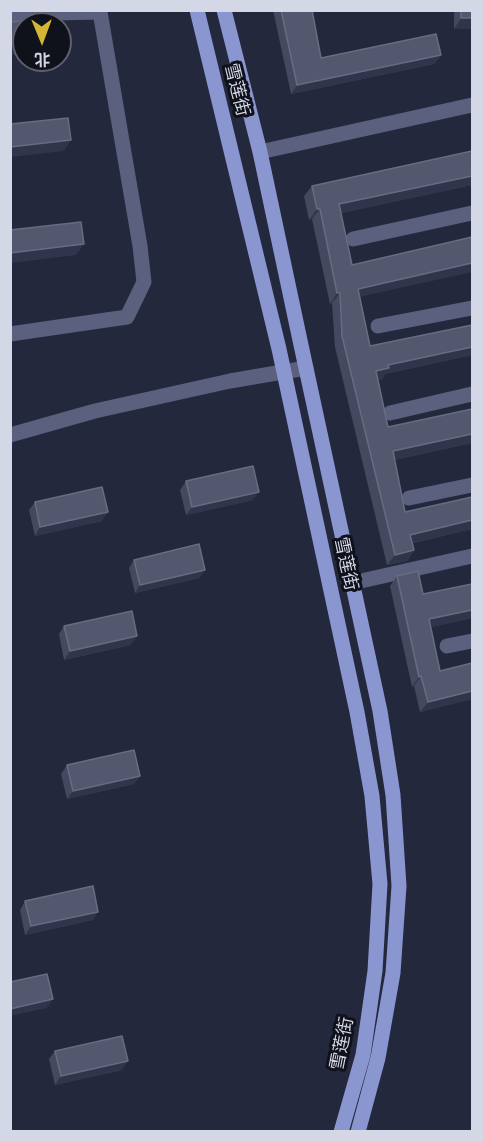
<!DOCTYPE html>
<meta charset="utf-8">
<style>
body{margin:0}
#map{position:relative;width:483px;height:1142px;overflow:hidden;background:#23283d;font-family:"Sofia Sans Condensed","Noto Sans SC",sans-serif}
canvas{display:block}
.frame{position:absolute;inset:0;border:12px solid #d4d7e6;pointer-events:none}
.north{position:absolute;left:12px;top:12px;width:60px;height:60px;box-sizing:border-box;background:#0f111b;border:2px solid #5e606c;border-radius:50%;rotate:179deg;font-size:16px;font-weight:700;line-height:24px;text-align:center;color:#d4d7e6}
.north::after{content:'';display:block;margin:auto;width:21px;height:27px;background:#d4b635;clip-path:polygon(50% 0,100% 100%,50% 72%,0 100%)}
</style>
<div id="map">
<canvas width="483" height="1142"></canvas>
<div class="frame"></div>
<div class="north">北</div>
</div>
<script>
const ctx = document.querySelector('canvas').getContext('2d');
ctx.lineJoin = 'round';
const shape = rows => new Path2D(rows.map(r => 'M' + r).join(''));
function strokePath(path, color, width, dash) { ctx.strokeStyle = color; ctx.lineWidth = width; ctx.lineCap = dash ? 'butt' : 'round'; ctx.setLineDash(dash || []); ctx.stroke(path); }
function fillPath(path, color) { ctx.fillStyle = color; ctx.fill(path, 'evenodd'); }
function label(font, color, halo, rows, align = 'center') {
  ctx.font = font + ' "Sofia Sans Condensed","Noto Sans SC",sans-serif'; ctx.lineWidth = 6; ctx.setLineDash([]); ctx.textBaseline = 'middle'; ctx.strokeStyle = halo; ctx.fillStyle = color; for (const [text, x, y, turn = 0] of rows) {
    ctx.save(); ctx.translate(x, y); ctx.rotate((+turn || 0) * Math.PI / 180); ctx.textAlign = isNaN(turn) ? turn : align; if (halo) ctx.strokeText(text, 0, 0); ctx.fillText(text, 0, 0); ctx.restore();
  }
}
strokePath(shape([
 [10,14,100,12,140,246,144,282,127,317,10,334],
 [260,152,472,105],
 [353,239,472,213],
 [378,326,472,308],
 [390,413,472,394],
 [10,435,95,411,230,381,306,368],
 [409,498,472,485],
 [352,583,472,556],
 [447,646,472,641]
]), '#5a607d', 15);
strokePath(shape([
 [197,10,279,349,357,712,372,796,380,884,375,971,363,1055,341,1132],
 [224,10,260,152,301,345,380,711,393,795,399,886,393,973,378,1058,358,1132]
]), '#8a96d0', 15);
fillPath(shape([
 [273,10,312,10,321,58,441,55,434,64,291,94],
 [454,10,472,10,454,29],
 [472,185,341,213,370,346,472,325,472,355,385,374,382,379,378,380,388,427,472,443,394,460,405,512,472,497,472,529,413,543,414,550,407,561,387,565,335,347,332,303,330,304,312,219,309,220,304,196,312,186],
 [186,481,253,500,186,515,180,490],
 [35,502,102,521,35,536,29,510],
 [134,560,205,570,199,578,135,593,129,568],
 [397,576,423,594,472,584,472,618,431,627,440,671,472,663,472,699,420,712,414,686,412,687,390,586],
 [64,626,131,645,64,660,59,634],
 [67,765,140,776,134,784,67,799,61,774],
 [25,901,93,920,25,935,20,910],
 [55,1051,122,1070,55,1085,49,1059]
]), '#44495f');
fillPath(shape([
 [461,18,472,18,472,29,454,29],
 [24,44,24,54,10,55,10,45],
 [441,55,434,64,291,94,297,85],
 [71,140,64,151,10,157,10,147],
 [472,176,472,185,332,215,339,204],
 [317,209,320,209,312,219,309,220],
 [84,244,76,255,10,263,10,253],
 [472,263,472,272,350,299,358,289],
 [337,293,340,293,332,303,330,304],
 [472,347,472,355,385,374,382,379,369,382,376,371,388,365],
 [472,434,472,443,385,462,393,451],
 [259,492,253,500,186,515,192,507],
 [108,512,102,521,35,536,40,527],
 [472,520,472,529,403,545,410,535],
 [414,550,407,561,387,565,395,555],
 [205,570,199,578,135,593,140,585],
 [472,610,472,618,422,629,429,619],
 [137,636,131,645,64,660,70,651],
 [421,676,414,686,412,687,419,677],
 [472,691,472,699,420,712,428,702],
 [140,776,134,784,67,799,73,791],
 [98,912,93,920,25,935,31,926],
 [53,999,47,1008,10,1016,10,1009],
 [128,1061,122,1070,55,1085,61,1076]
]), '#30354b');
const building = shape([
 [281,10,312,10,321,58,436,34,441,55,297,85,281,10],
 [461,10,472,10,472,18,461,18,461,10],
 [58,17,59,24,24,24,24,44,10,45,10,22,58,17],
 [68,118,71,140,10,147,10,124,68,118],
 [472,151,472,176,339,204,352,265,472,237,472,263,358,289,370,346,472,325,472,347,388,365,389,368,376,371,388,427,472,409,472,434,393,451,405,512,472,497,472,520,410,535,414,550,395,555,342,336,340,293,337,293,320,209,317,209,312,186,472,151],
 [81,222,84,244,10,253,10,230,81,222],
 [253,466,259,492,192,507,186,481,253,466],
 [102,487,108,512,40,527,35,502,102,487],
 [199,544,205,570,140,585,134,560,199,544],
 [418,571,423,594,472,584,472,610,429,619,440,671,472,663,472,691,428,702,421,676,419,677,397,576,418,571],
 [132,611,137,636,70,651,64,626,132,611],
 [134,750,140,776,73,791,67,765,134,750],
 [93,886,98,912,31,926,25,901,93,886],
 [47,974,53,999,10,1009,10,982,47,974],
 [122,1036,128,1061,61,1076,55,1051,122,1036]
]);
fillPath(building, '#53586e');
strokePath(building, '#686c80', 1.5);
label('18px', '#d4d7e6', '#0f111b', [
 ["雪莲街",236,90,76],
 ["雪莲街",345,564,78],
 ["雪莲街",343,1044,-79]
]);
</script>
